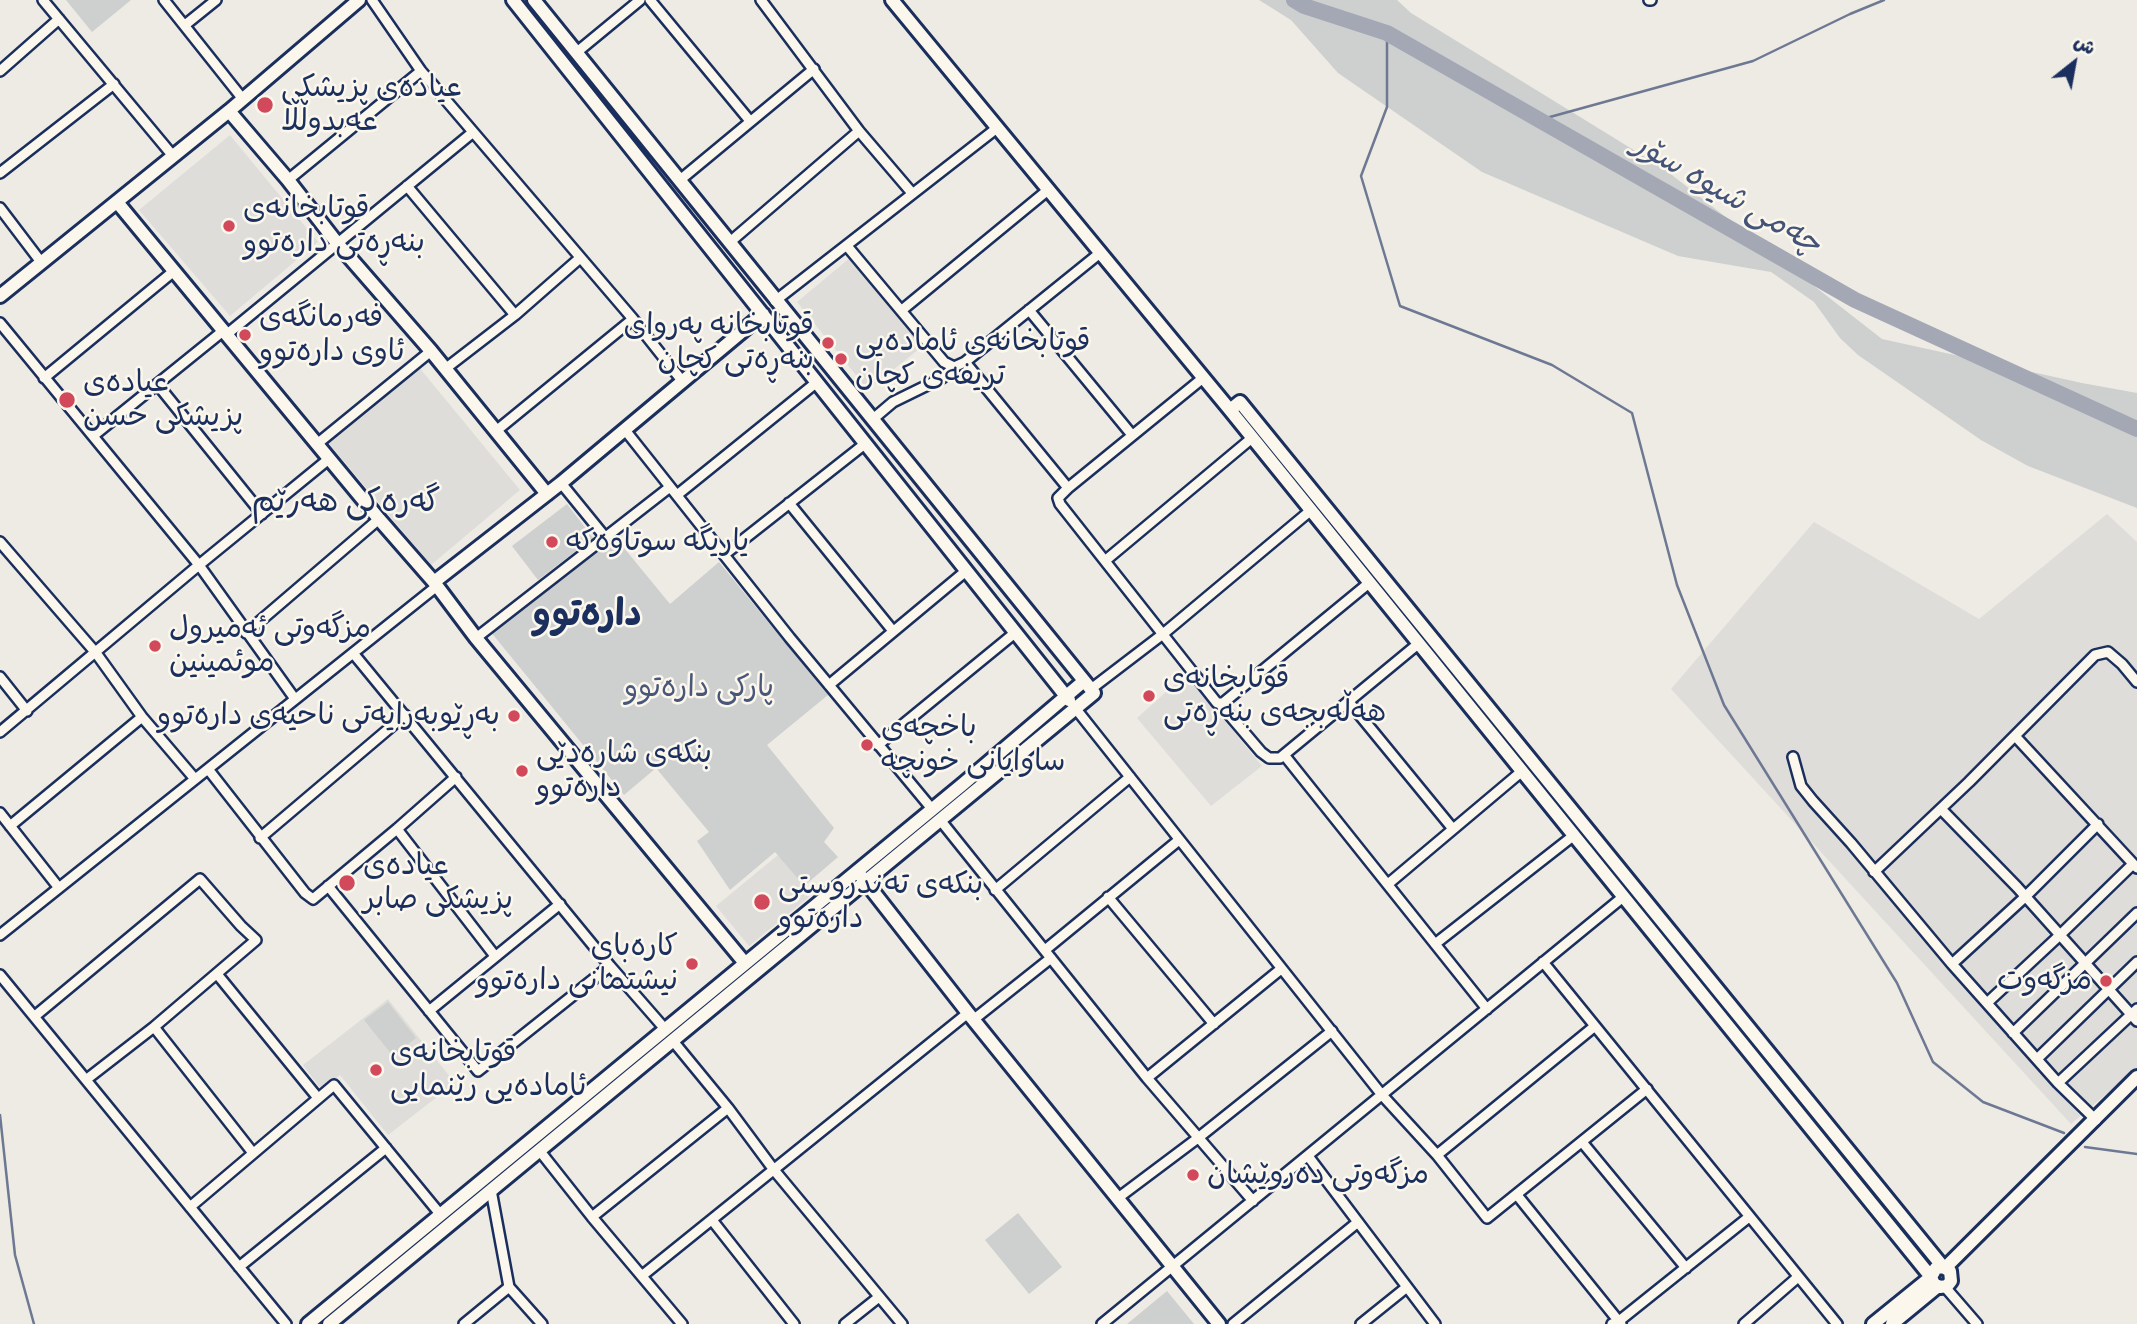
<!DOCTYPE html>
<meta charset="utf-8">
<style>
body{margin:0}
#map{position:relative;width:2137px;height:1324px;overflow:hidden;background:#eeebe4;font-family:Itim,"Playpen Sans Arabic",sans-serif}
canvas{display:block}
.north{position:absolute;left:2039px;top:28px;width:70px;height:70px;-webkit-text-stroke:5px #fbf7ec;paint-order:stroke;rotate:31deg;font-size:19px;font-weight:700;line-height:28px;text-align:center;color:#1b2f5e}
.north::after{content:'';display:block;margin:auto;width:24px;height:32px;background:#1b2f5e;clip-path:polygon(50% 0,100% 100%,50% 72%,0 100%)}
</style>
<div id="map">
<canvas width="2137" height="1324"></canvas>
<div class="north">ش</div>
</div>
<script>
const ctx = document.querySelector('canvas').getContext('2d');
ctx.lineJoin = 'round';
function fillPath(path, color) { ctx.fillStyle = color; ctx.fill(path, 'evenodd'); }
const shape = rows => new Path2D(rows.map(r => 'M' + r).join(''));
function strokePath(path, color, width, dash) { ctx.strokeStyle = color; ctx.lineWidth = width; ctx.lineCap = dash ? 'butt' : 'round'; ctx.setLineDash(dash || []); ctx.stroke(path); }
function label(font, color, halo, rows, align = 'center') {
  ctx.font = font + ' Itim,"Playpen Sans Arabic",sans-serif'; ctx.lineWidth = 5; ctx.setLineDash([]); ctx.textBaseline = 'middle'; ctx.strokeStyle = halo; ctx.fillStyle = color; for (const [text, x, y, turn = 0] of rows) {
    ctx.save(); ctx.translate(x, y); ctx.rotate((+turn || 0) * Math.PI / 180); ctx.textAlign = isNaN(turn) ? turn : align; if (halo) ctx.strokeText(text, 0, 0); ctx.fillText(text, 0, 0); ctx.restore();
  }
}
fillPath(shape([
 [230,135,318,242,230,316,139,210],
 [851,257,924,345,868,390,797,302],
 [418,366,520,490,431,565,326,440],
 [2107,514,2137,542,2137,1068,2071,1124,1671,689,1814,522,1979,619],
 [1186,674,1262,766,1211,806,1137,718],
 [778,855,807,890,805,892,809,897,749,946,716,906],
 [388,999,455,1083,388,1135,340,1075,321,1089,303,1065]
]), '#deddda');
fillPath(shape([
 [66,0,131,0,92,32],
 [1259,0,1397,0,1411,13,1663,168,1882,339,2082,383,2137,393,2137,508,2028,466,1981,440,1858,355,1840,338,1814,302,1771,272,1678,256,1482,172,1338,73,1291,20],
 [567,504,593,538,538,580,512,546],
 [615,537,670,604,719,562,828,695,767,745,834,828,824,842,838,857,804,886,775,852,730,890,697,841,709,832,656,768,624,795,490,631],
 [388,1002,416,1038,393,1056,364,1020],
 [1018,1213,1062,1267,1029,1294,985,1240],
 [1167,1291,1194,1324,1127,1324]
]), '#cecfcf');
strokePath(shape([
 [1387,33,1387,107,1361,176,1400,306,1552,365,1632,413,1677,585,1724,705,1897,983,1933,1062,1983,1102,2064,1133],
 [1539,120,1753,61,1850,14,1884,0],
 [0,1115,15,1255,34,1324],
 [2085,1147,2137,1154]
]), '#6d7892', 2.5);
strokePath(shape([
 [1294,0,1304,6,1387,33,1855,300,2137,429]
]), '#a3a8b4', 16);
const street = shape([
 [43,0,173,156],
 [164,0,242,98],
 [372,0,421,71,633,319,683,382],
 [650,0,750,121],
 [761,0,859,131,912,193],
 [1649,0,1651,0],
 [185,25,216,0],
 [577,52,640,0],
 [0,71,59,19],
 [0,173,114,84],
 [288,180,421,71],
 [680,180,814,69],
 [407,186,515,315],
 [0,208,41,262],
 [730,242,859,131],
 [847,246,944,362,954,367,965,362,1100,253],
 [775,301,997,128],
 [902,310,1048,190],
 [1029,310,1132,435],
 [0,323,199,565,295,699],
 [226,335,472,133],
 [965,362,1068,488],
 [445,369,515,315,580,258],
 [44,378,174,271],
 [1203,378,1068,488,1058,498,1060,504,1217,703,1223,703,1369,583],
 [158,385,262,514],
 [873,419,893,402,942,378,954,367],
 [625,430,790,638,932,809],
 [496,431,633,319],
 [93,436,223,331],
 [317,444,431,351],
 [561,483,605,537],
 [677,495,817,382],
 [789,503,893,631],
 [0,542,96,653,142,717,195,779],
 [725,554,866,443],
 [1106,560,1252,438],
 [246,633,379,519],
 [476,638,670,487],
 [353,653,610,966,665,1029],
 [0,677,27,711],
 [829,685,966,571],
 [1091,689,1163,634,1310,511],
 [1349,702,1453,829],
 [1220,704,1261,752,1269,758,1280,758,1418,644],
 [1076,709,1382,1095,1437,1155,1487,1218,1647,1089],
 [0,732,199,565,330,458],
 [2015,736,2137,868],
 [878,745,1016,632],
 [1285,756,1487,1009],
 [1793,757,1801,786,1813,801,1851,843,1952,964,2058,1083,2096,1120],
 [208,769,305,893,313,899,397,829,456,777],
 [1941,809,2017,887,2137,1021],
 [0,813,59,888],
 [941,821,1147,1078,1253,1201],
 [10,826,142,717],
 [397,829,495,956],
 [260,838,405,715],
 [1874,872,1969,782,2095,655,2108,652,2122,664,2137,682],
 [1388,884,1521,772],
 [328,886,478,1071,610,966],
 [995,890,1130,777],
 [1108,897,1214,1024],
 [0,935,437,586],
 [1435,944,1573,836],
 [1045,950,1179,840],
 [1543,962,1837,1324],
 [1952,964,2025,897,2098,824],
 [217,974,318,1098],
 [0,975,286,1324],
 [1987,1003,2060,935,2133,864],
 [429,1011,560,904],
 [35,1016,200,879,241,926,256,940,154,1027,87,1079],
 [973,1020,1051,958],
 [154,1027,253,1153],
 [2013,1033,2137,913],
 [673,1041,728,1108,774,1170,902,1324],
 [2037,1059,2137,962],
 [1147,1078,1281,969],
 [2058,1083,2137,1009],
 [1582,1142,1686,1268],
 [539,1150,592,1217,682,1324],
 [1437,1155,1595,1026],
 [1308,1156,1435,1324],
 [491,1190,509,1287,542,1324],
 [1517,1195,1621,1324],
 [1118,1198,1198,1138,1332,1031],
 [190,1207,334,1085,440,1214],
 [592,1217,728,1108],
 [712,1220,794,1324],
 [239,1267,386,1148],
 [643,1275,968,1013],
 [1945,1287,1977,1324],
 [464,1324,509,1287],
 [845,1324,879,1297],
 [1102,1324,1623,897],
 [1233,1324,1358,1222],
 [1361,1324,1407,1287],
 [1612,1324,1619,1321,1749,1217],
 [1744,1324,1798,1277]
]);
const secondary = shape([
 [513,0,1069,700],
 [892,0,1230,410,1931,1277,1934,1284,1940,1287,1947,1286,1951,1281,1950,1271,1943,1267,1936,1268,1931,1277,1873,1324],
 [229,111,288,180,337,243,431,351,547,494],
 [117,202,379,519,434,582,476,638,744,962],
 [0,296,229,111,359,0],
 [1230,410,1240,402,1943,1267],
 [434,582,561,483,763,314],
 [861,876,968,1013,1219,1324],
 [1945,1268,2137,1077],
 [308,1324,963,784,1084,681],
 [329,1324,1094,693,534,0],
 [1892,1324,1938,1286]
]);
strokePath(street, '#1b2f5e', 14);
strokePath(secondary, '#1b2f5e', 18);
strokePath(street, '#fbf7ec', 9);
strokePath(secondary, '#fbf7ec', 12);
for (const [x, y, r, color] of [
 [265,105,9,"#d1495b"],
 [229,226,7,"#d1495b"],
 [245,335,7,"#d1495b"],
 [828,343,7,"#d1495b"],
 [841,359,7,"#d1495b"],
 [67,400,9,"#d1495b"],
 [552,542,7,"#d1495b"],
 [155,646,7,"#d1495b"],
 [1149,696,7,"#d1495b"],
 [514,716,7,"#d1495b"],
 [867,745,7,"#d1495b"],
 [522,771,7,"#d1495b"],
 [347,883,9,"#d1495b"],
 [762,902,9,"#d1495b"],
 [692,964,7,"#d1495b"],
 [2106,981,7,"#d1495b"],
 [376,1070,7,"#d1495b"],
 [1193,1175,7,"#d1495b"]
]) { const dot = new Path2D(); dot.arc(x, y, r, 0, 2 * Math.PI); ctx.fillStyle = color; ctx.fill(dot); strokePath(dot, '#fbf7ec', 2.5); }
label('30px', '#1b2f5e', '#fbf7ec', [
 ["عیادەی پزیشکی",281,88],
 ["عەبدوڵڵا",281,122],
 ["قوتابخانەی",243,209],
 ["بنەڕەتی دارەتوو",243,243],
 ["فەرمانگەی",259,318],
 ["ئاوی دارەتوو",259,352],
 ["قوتابخانە پەروای",814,326,"right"],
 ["بنەڕەتی کچان",814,360,"right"],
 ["قوتابخانەی ئامادەیی",855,342],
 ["تریفەی کچان",855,376],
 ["عیادەی",83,383],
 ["پزیشکی حسن",83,417],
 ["یاریگە سوتاوەکە",566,542],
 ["مزگەوتی ئەمیرول",169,629],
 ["موئمینین",169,663],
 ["قوتابخانەی",1163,679],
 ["هەڵەبجەی بنەڕەتی",1163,713],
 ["بەڕێوبەرایەتی ناحیەی دارەتوو",500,716,"right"],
 ["باخچەی",881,728],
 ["ساوایانی خونچە",881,762],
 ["بنکەی شارەدێی",536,754],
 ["دارەتوو",536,788],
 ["عیادەی",363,866],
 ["پزیشکی صابر",363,900],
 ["بنکەی تەندروستی",778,885],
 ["دارەتوو",778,919],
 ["کارەبای",678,947,"right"],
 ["نیشتمانی دارەتوو",678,981,"right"],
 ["مزگەوت",2092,981,"right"],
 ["قوتابخانەی",390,1053],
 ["ئامادەیی رێنمایی",390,1087],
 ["مزگەوتی دەروێشان",1207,1175]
], 'left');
label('30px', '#48577a', '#fbf7ec', [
 ["پارکی دارەتوو",699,688]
]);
label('italic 32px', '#445378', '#fbf7ec', [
 ["چەمی شیوە سۆر",1727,195,30]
]);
label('32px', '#1b2f5e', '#fbf7ec', [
 ["گەرەکی هەرێم",346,503]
]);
label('bold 37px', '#1b2f5e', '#fbf7ec', [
 ["دارەتوو",587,616]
]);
</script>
